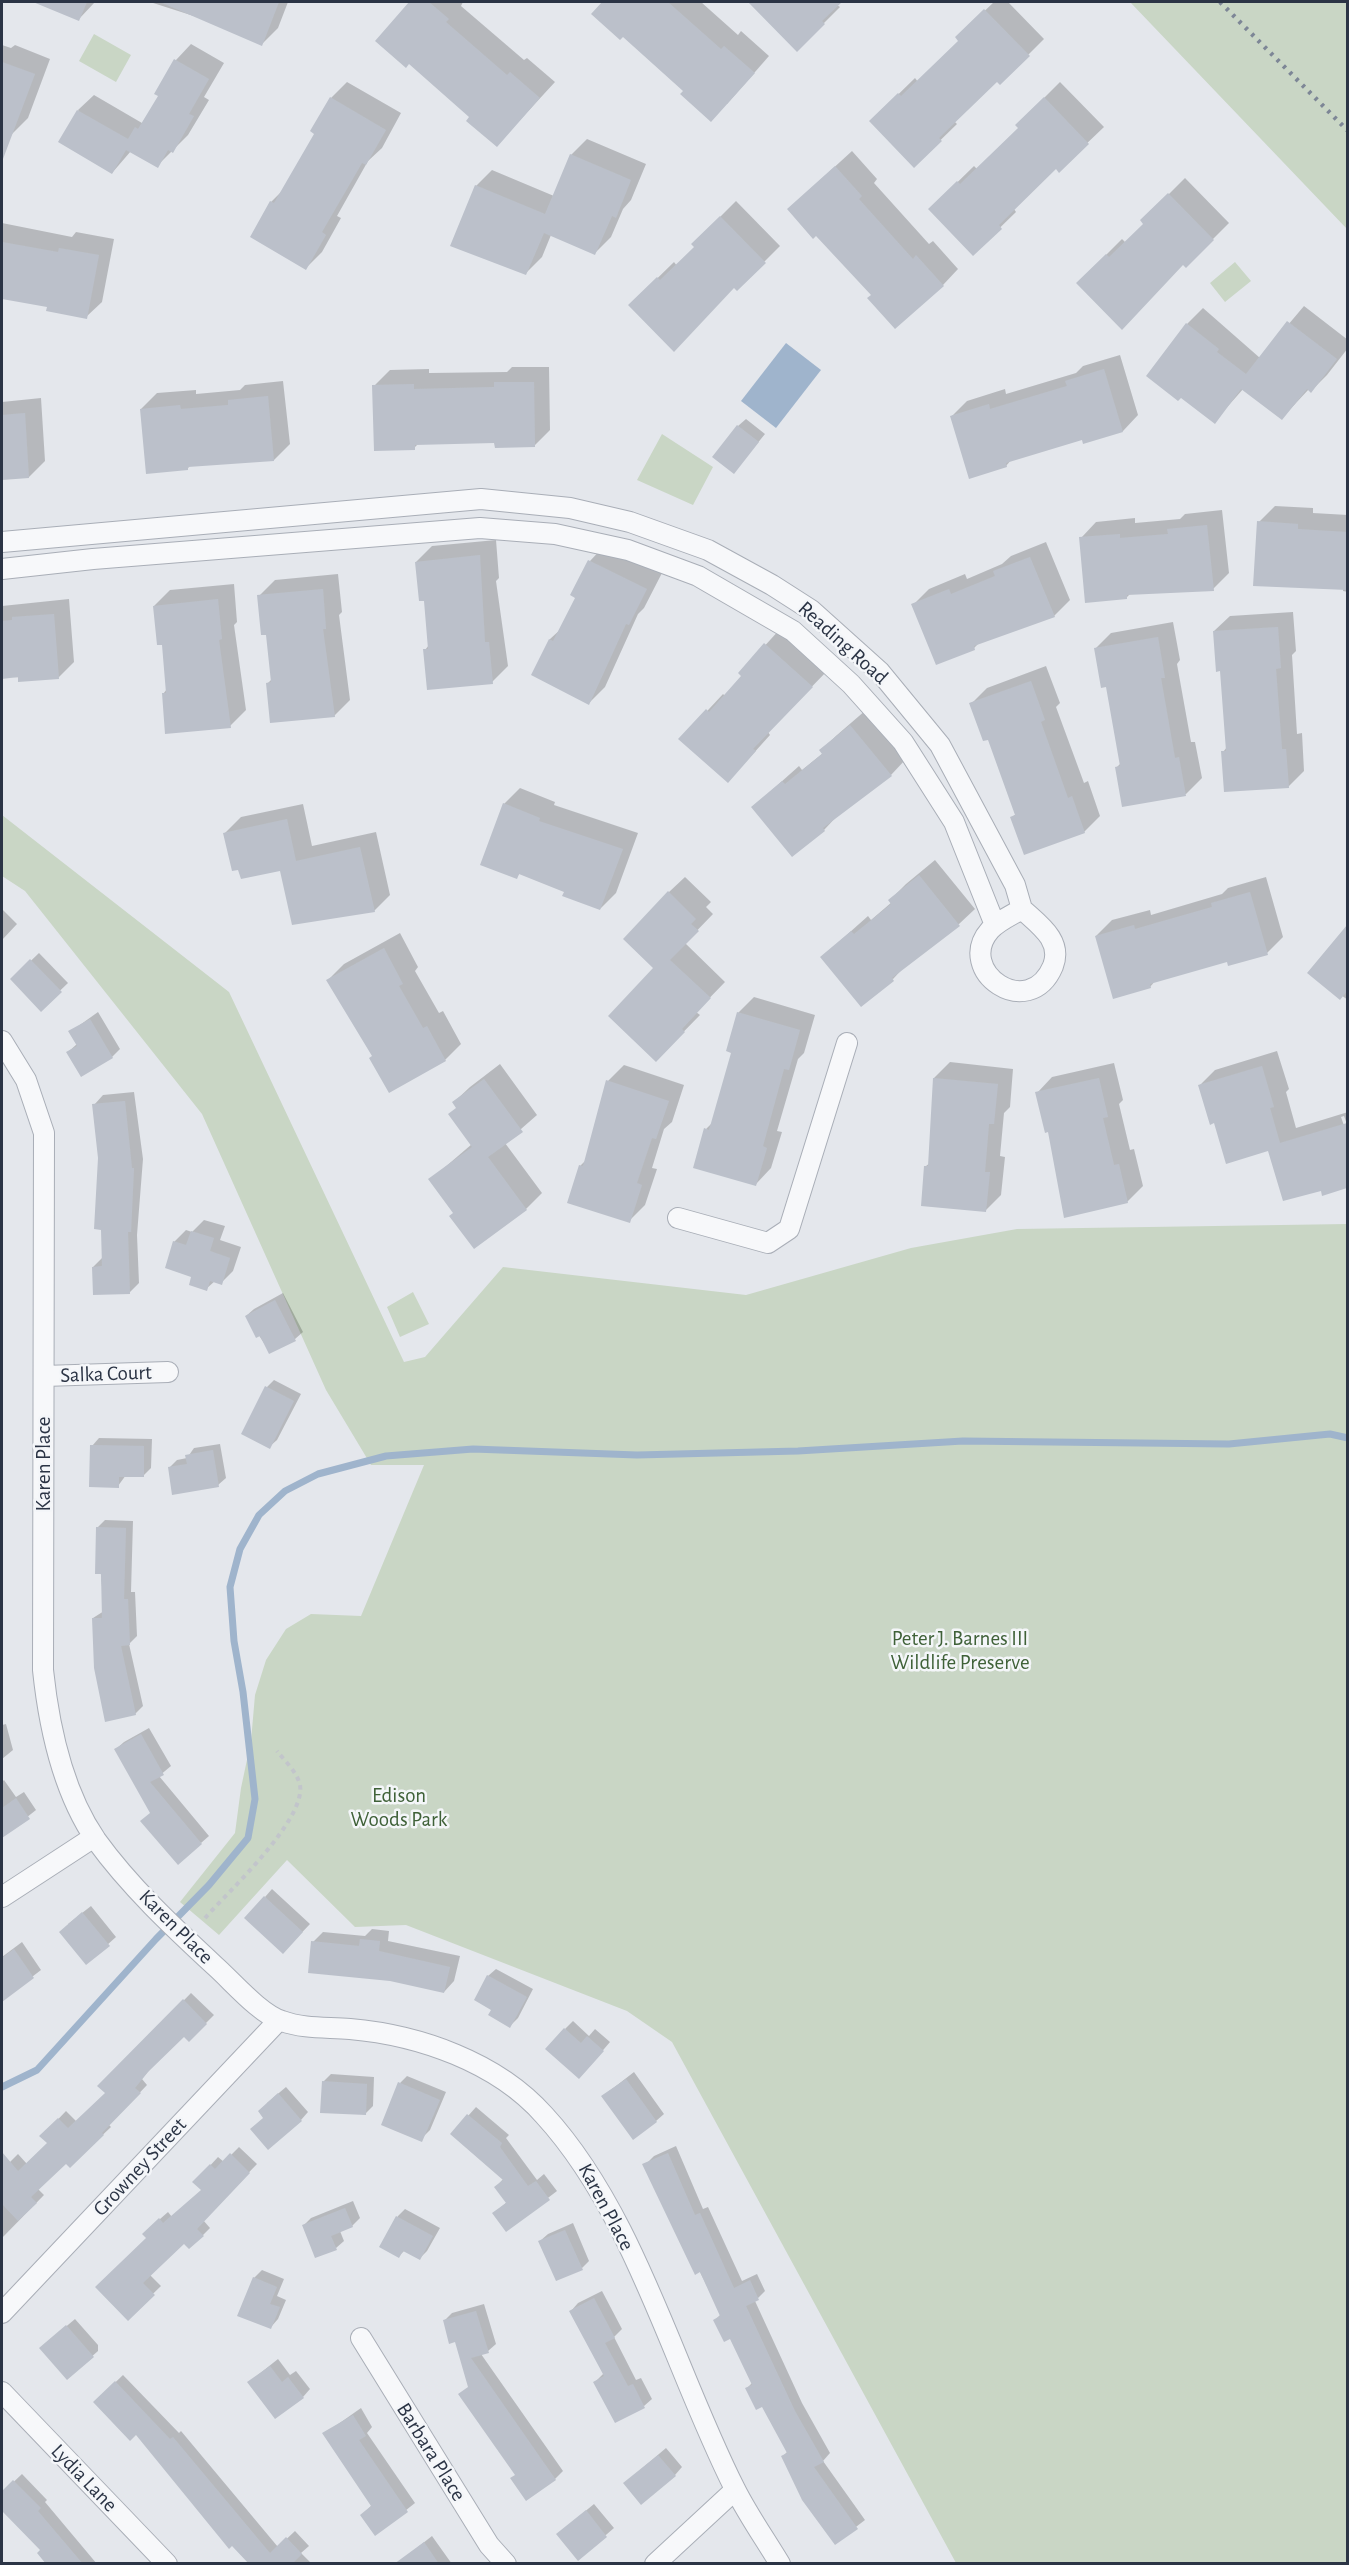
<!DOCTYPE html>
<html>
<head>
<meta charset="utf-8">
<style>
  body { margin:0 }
  #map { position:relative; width:1349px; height:2565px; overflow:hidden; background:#e4e7ec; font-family:"Alegreya Sans",sans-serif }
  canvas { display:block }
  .frame { position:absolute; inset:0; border:3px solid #2b3445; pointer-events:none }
</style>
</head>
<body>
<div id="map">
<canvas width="1349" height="2565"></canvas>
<div class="frame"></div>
</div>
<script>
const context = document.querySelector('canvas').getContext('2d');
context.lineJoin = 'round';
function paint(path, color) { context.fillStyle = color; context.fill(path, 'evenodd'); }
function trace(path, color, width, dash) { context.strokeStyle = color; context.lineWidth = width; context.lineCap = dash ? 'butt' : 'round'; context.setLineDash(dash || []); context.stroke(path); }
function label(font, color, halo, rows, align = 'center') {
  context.font = font + ' "Alegreya Sans",sans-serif'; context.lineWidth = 5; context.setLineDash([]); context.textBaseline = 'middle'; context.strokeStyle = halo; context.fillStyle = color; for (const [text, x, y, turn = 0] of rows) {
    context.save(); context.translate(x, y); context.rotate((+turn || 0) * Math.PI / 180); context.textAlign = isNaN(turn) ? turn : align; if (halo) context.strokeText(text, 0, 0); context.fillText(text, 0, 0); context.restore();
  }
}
paint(new Path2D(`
  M1130 2H1347V229Z
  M94 34 131 55 116 82 79 61Z
  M1235 262 1251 281 1225 302 1210 283Z
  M662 434 713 467 693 505 637 480Z
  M2 815 229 992 404 1362 425 1357 503 1267 746 1295 911 1248 1017 1229 1347 1224V2563H956L672 2042 627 2011 406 1925 355 1927 287 1860 219 1935 180 1902 235 1833 241 1788 251 1741 255 1695 266 1660 286 1629 311 1614 361 1616 424 1465H371L326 1390 202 1114 25 891 2 876Z
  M413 1292 429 1324 400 1337 387 1307Z`), '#c9d6c5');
paint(new Path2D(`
  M786 343 821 370 776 428 741 401Z`), '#9fb4cc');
paint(new Path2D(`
  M44 2H95L79 19 43 5Z
  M150 2H288L278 28 262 44 228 27Z
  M411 2H463L461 6 524 60 527 58 555 82 497 145 471 117 409 62 377 40Z
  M604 2H701L738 35 741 31 769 56 727 104 685 90 623 35 593 14Z
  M757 2H840L837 5 840 7 797 50 754 5Z
  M994 2H1008L1044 39 1000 83 997 80 954 121 957 124 914 166 871 121 915 78 918 82 960 40 957 37Z
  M191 44 224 63 204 97 209 100 188 135 157 166 131 151 112 173 78 110 94 95 142 123 160 96 156 94 176 60Z
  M2 45 11 48 15 45 50 59 28 118 12 134 2 130Z
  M347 82 401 113 382 148 368 161 337 216 341 218 322 252 306 268 271 202 283 190 316 133 331 98Z
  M1060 82 1104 127 1059 170 1056 167 1014 209 1016 212 973 254 930 209 974 166 977 169 1020 128 1017 125Z
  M587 139 646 164 631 200 623 209 611 237 595 253 551 235 542 257 526 273 476 186 492 170 554 196 571 155Z
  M852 151 877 179 874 183 929 244 933 241 958 269 943 285 872 295 805 194Z
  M1185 178 1229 223 1186 266 1183 264 1078 283 1122 239 1126 243 1145 224 1142 221Z
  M736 201 780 246 737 289 735 287 630 305 674 262 677 266 696 247 693 244Z
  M2 223 72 237 76 232 114 239 102 302 86 317 49 306 2 297Z
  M1304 306 1348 340V348L1327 375 1311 391 1309 389 1282 418 1244 388 1214 422 1187 324 1203 308 1260 358Z
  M1120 355 1138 415 1123 431 1083 438 1012 459 1006 466 951 417 967 401 1005 389 1006 394 1076 373 1083 366Z
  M512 367H549L550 430 535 445 496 442 419 443 414 448 374 386 390 370 429 369V373L507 372Z
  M283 381 290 444 274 460 191 465 188 468 141 409 157 393 196 390V394L240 390 245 385Z
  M41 398 45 461 29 477 2 478V402Z
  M746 419 765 434 734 472 738 426Z
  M1275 506 1313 508V513L1348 515V592L1343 591V588L1259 522Z
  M1222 510 1229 573 1213 589 1130 594 1127 597 1081 538 1096 522 1135 518V523L1180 519 1185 514Z
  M496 540 499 578 496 581 508 666 492 682 425 650 429 645 425 599 416 562 432 546Z
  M1046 542 1070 600 1054 616 980 642 974 648 913 605 929 589 965 574 967 579 1002 564 1011 556Z
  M605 545 662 573 644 608 638 614 605 687 589 703 533 674 550 639 561 629 577 597 590 561Z
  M338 574 342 612 339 615 350 700 334 716 268 683 272 679 267 633 259 596 275 580Z
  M234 584 237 622 234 625 246 710 230 726 163 694 167 689 163 643 154 606 170 590Z
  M69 599 74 662 58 678 2 677V606Z
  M1293 612 1296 651 1292 655 1297 734 1302 733 1304 771 1288 787 1223 752 1227 747 1222 670 1214 631 1230 616Z
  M1173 622 1180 660 1177 664 1191 742H1195L1202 778 1186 794 1124 805 1117 767 1121 763 1107 685 1095 649 1111 633Z
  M781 628 828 670 768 732 770 735 743 765 681 739 723 694 725 696 743 676 740 673Z
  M1046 666 1060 703 1056 707 1084 783 1088 781 1100 816 1084 832 1012 817 1016 814 988 738 971 704 987 688Z
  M866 710 906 759 891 775 839 814 824 830 753 807 799 766 802 770 823 753 821 750 837 735Z
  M520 788 555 802 554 805 638 833 616 893 600 909 566 891 520 873 517 877 504 804Z
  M303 804 312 846 376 832 390 895 374 911 282 869 225 833 241 817Z
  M935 860 975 909 959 924 908 963 893 979 822 957 868 916 871 920 892 902 890 900 906 884Z
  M685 877 711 902 706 907 713 914 685 943 725 982 696 1012 700 1015 656 1060 669 892Z
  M1266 877 1283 937 1267 953 1228 960 1156 980 1150 987 1096 936 1112 920 1150 910 1151 915 1222 894 1228 888Z
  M2 909 17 924 2 940Z
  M1348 927V1000L1310 973Z
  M400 933 418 967 415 971 439 1013 443 1011 461 1044 445 1060 374 1055 328 980 344 964Z
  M39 953 68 983 41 1009 12 979Z
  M754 997 815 1015 804 1053 798 1059 777 1131 782 1132 771 1168 756 1184 706 1129 713 1122 732 1052 738 1013Z
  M98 1012 120 1049 112 1057 82 1075 68 1052 77 1044 70 1032Z
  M1277 1051 1289 1089 1286 1092 1296 1128 1348 1112V1127L1344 1116 1341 1117 1348 1137V1187L1323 1194 1322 1189 1269 1150 1200 1085 1215 1070Z
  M950 1062 1013 1069 1010 1107 1004 1113 1000 1156 1005 1157 1001 1195 985 1211 926 1166 930 1163 934 1078Z
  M1114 1063 1123 1100 1119 1104 1130 1150 1134 1149 1143 1186 1127 1202 1049 1131 1037 1093 1052 1077Z
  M500 1064 537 1115 505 1143 542 1193 526 1209 454 1213 430 1180 472 1144 454 1102 470 1087Z
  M624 1065 684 1085 672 1122 664 1129 652 1168 657 1169 645 1205 629 1221 569 1202 581 1165 586 1160 608 1081Z
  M134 1092 143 1159 137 1235 139 1283 129 1293 93 1267 103 1257 100 1158 94 1105 103 1095Z
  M204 1220 225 1226 220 1240 241 1247 233 1271 221 1283 215 1281 206 1289 193 1276 174 1242 186 1230 192 1232Z
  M283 1293 303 1332 295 1339 270 1352 246 1316 254 1309Z
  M274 1380 301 1394 277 1440 269 1447 267 1387Z
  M99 1438 152 1439 151 1468 143 1476 126 1475 118 1486 92 1446Z
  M220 1444 226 1478 218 1485 169 1468 177 1460 187 1458 194 1448Z
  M105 1520 133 1521 131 1592H135L137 1636 129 1644 143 1706 135 1714 93 1618 104 1611 97 1528Z
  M6 1724 13 1750 2 1759V1725Z
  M149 1728 171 1766 159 1776 209 1836 201 1843 151 1812 116 1749 124 1742Z
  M4 1780 16 1797 24 1792 36 1810 2 1837V1782Z
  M272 1889 310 1924 291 1944 265 1897Z
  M91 1906 116 1937 87 1963 68 1924Z
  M372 1929 389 1931 388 1941 460 1956 454 1981 444 1992 313 1942 323 1932 365 1936Z
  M22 1942 41 1970 2 2000V1957Z
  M496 1969 533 1989 518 2018 510 2026 493 2009 488 1976Z
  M191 1993 214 2015 189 2040 184 2035 155 2063 142 2079 147 2085 109 2125 111 2127 70 2166 66 2162 38 2189 44 2195 2 2238V2170L18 2154 27 2164 49 2143 42 2136 66 2111 77 2122 107 2093 100 2086Z
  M573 2021 589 2036 595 2029 610 2042 587 2069 565 2029Z
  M634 2072 664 2114 656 2121 603 2096Z
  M331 2074 374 2077 373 2106 365 2114 323 2082Z
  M407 2076 446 2092 430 2130 422 2138 400 2083Z
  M286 2087 308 2112 301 2120 265 2117 267 2103Z
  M476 2107 509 2135 506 2138 537 2180 544 2174 557 2191 506 2230 494 2213 507 2202 496 2187 504 2178 452 2134Z
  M676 2146 703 2209 708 2207 742 2281 757 2274 765 2291 755 2301 802 2403 830 2453 823 2461 865 2520 835 2543 782 2457 788 2451 763 2405 747 2388 752 2383 731 2337 715 2320 721 2314 646 2164 654 2156Z
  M239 2147 257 2164 203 2220 210 2228 203 2235 184 2242 150 2275 161 2286 128 2318 152 2226 168 2212 172 2217 203 2189 195 2182 218 2157 224 2162Z
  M353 2201 360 2218 352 2226 340 2231 344 2241 336 2248 304 2225 311 2218Z
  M405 2209 440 2228 427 2251 420 2258 405 2250 399 2256 381 2246 398 2216Z
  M573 2223 589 2261 582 2268 540 2241 548 2234Z
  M262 2270 284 2279 277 2296 286 2300 278 2319 271 2327 254 2278Z
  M602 2291 622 2329 614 2337 636 2380 641 2378 652 2399 644 2406 595 2382 604 2373 571 2311 578 2303Z
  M484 2304 496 2344 488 2351 481 2354 563 2471 555 2479 516 2474 460 2395 470 2386 456 2340 444 2321 452 2313Z
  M75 2319 98 2345V2351L89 2359 49 2341Z
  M278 2359 290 2375 296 2371 310 2389 303 2397 249 2382Z
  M123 2375 179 2433 181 2431 278 2547 295 2531 309 2546 301 2553 312 2564H251L136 2433 95 2402Z
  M361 2408 372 2427 367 2433 415 2503 376 2534 362 2515 372 2505 324 2434Z
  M666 2448 682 2467 675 2475 633 2476Z
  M22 2474 47 2500 45 2502 97 2564H48L42 2550 2 2509V2493Z
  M594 2504 614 2528 578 2559 566 2527Z
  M432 2536 452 2564H408L404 2558Z`), '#0003');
trace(new Path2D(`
  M2 2087 37 2070 156 1939 209 1885 248 1838 255 1799 243 1692 234 1641 230 1587 240 1549 259 1515 285 1491 318 1474 386 1456 473 1449 637 1455 798 1451 963 1441 1229 1444 1330 1434 1348 1438`), '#9fb4cc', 7);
paint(new Path2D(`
  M33 2H87L79 21Z
  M160 2H279L262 46Z
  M409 2H429L449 19 446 22 507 75 510 72 540 98 497 147 466 121 469 117 409 64 406 68 375 41Z
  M602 2H668L721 49 724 46 755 73 711 122 680 94 683 91 623 37 620 40 591 14Z
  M748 2H842L822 21 825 24 797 52Z
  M984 9 1030 56 1000 85 997 82 939 138 942 141 914 168 869 121 898 93 901 96 958 41 955 37Z
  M174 59 209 79 189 114 194 116 173 153 168 150 158 168 126 150 112 174 58 142 77 110 128 139 135 127 138 129 158 96 154 94Z
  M2 62 35 74 3 159H2Z
  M330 97 386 130 366 165 362 163 322 232 326 235 306 270 250 237 270 201 274 203 314 134 310 131Z
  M1044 97 1089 144 1059 173 1056 169 999 225 1002 229 973 256 928 209 957 181 960 184 1018 128 1015 125Z
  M570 154 631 180 616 218 612 216 595 255 544 233 526 275 450 246 475 185 545 214Z
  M835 166 862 196 859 199 913 259 916 255 944 286 895 329 867 298 871 295 816 236 813 239 787 209Z
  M1168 193 1214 240 1186 268 1183 265 1122 330 1076 283 1106 254 1109 257 1143 224 1140 220Z
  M720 216 766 263 737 291 734 288 674 352 628 305 657 277 660 280 694 247 691 244Z
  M2 242 58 252 59 248 99 255 87 319 46 311 47 307 2 299Z
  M1287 321 1337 359 1311 393 1307 389 1282 420 1241 389 1215 424 1181 398 1178 401 1146 376 1186 323 1219 349 1217 352 1246 374Z
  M1104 369 1123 432 1083 444 1082 440 1006 463 1007 467 969 479 950 416 989 404 990 409 1067 386 1065 381Z
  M494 382H534L535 447 495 448 494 443 415 445V450L374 451 372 385 414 384V389L494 387Z
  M268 396 274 461 188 467V470L146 474 140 409 180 405 181 409 228 405V400Z
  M25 413 29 478 2 480V415Z
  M737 425 759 442 734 474 712 457Z
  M1257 521 1298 524V529L1347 532V590L1253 586Z
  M1207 525 1214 591 1127 595V599L1085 603 1079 537 1120 534V538L1168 534 1167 529Z
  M480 555 485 642H489L493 684 427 690 423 649H428L424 601H419L415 562Z
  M1030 557 1055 617 974 646 975 650 936 665 911 604 949 589 951 594 995 576 993 571Z
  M588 560 647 589 629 625 626 624 589 705 531 675 549 639 553 641 575 598 570 595Z
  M323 589 326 629H323L335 717 270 723 266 683 271 682 266 635H261L257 595Z
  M218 599 222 639 219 640 231 728 165 734 162 693H166L162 645H157L153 606Z
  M54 614 59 679 18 682V677L2 679V621L12 620V617Z
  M1278 627 1281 668 1276 669 1282 749H1286L1289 788 1224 792 1221 751H1226L1220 671 1216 672 1213 631Z
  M1158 637 1165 678H1161L1175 758 1179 757 1186 796 1122 807 1115 767 1120 766 1106 687 1101 688 1094 648Z
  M764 643 813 687 753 749 756 751 728 783 678 739 706 709 709 712 741 676 738 673Z
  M1031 681 1045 720 1041 722 1068 798 1072 796 1085 833 1024 855 1010 817 1015 815 988 740 983 741 969 703Z
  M850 725 892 776 823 828 825 831 792 857 751 807 782 781 785 784 822 754 819 750Z
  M503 803 540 818 539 821 623 849 600 910 562 896 564 892 519 874 517 879 480 865Z
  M287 819 296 861 360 847 375 912 292 925 280 871 241 879 238 870 232 871 223 833Z
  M919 875 960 926 892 978 894 981 861 1007 820 957 851 931 854 934 891 904 888 900Z
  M668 891 696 919 691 924 699 931 670 960 711 998 682 1029 685 1032 656 1062 608 1016 653 968 623 939Z
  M1250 892 1268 955 1228 966 1227 962 1150 984 1151 988 1113 999 1095 936 1134 925 1135 929 1212 907 1211 903Z
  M1347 925V991L1340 1000 1307 973Z
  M384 948 403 984 399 986 423 1028 427 1026 446 1061 389 1093 369 1058 372 1056 326 980Z
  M30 959 62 992 41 1012 10 979Z
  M737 1012 800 1030 789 1070 784 1069 763 1146 767 1148 756 1186 693 1168 704 1128 709 1130 731 1053 726 1051Z
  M90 1019 113 1058 81 1077 66 1052 77 1046 68 1031Z
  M1262 1066 1274 1107 1270 1108 1280 1143 1347 1123V1188L1322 1196 1321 1191 1283 1201 1268 1151 1226 1164 1214 1123 1210 1125 1198 1085Z
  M933 1078 998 1084 994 1124H989L985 1172H990L986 1212 921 1206 924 1166H928Z
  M1099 1078 1108 1117 1103 1118 1114 1165 1119 1164 1128 1203 1064 1218 1048 1132 1045 1133 1035 1092Z
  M484 1079 523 1132 488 1157 527 1210 474 1249 449 1216 453 1213 428 1179 472 1147 448 1114 456 1108 452 1102Z
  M606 1080 669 1101 656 1139 652 1138 637 1183 642 1185 630 1223 567 1203 579 1165 583 1166Z
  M125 1101 132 1168H134L131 1232H128L130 1294 93 1295 92 1267 102 1266 101 1230 94 1229 98 1158 92 1104Z
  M191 1231 214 1238 210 1251 230 1258 222 1285 210 1281 207 1291 189 1285 191 1277 165 1268 173 1241 186 1245Z
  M275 1300 296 1341 269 1354 260 1336 256 1338 245 1316Z
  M265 1386 294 1401 270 1449 241 1434Z
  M90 1445 144 1446V1477H119V1488L89 1487Z
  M213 1450 219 1487 172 1495 168 1467 187 1464 185 1455Z
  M96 1527 126 1528 124 1599H128L130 1645 121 1646 136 1715 105 1722 94 1668 92 1618H102L101 1574H95Z
  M141 1734 164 1775 150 1782 202 1844 178 1865 140 1821 150 1813 114 1749Z
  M16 1798 30 1819 2 1838V1808Z
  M264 1896 303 1932 283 1954 244 1918Z
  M82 1912 110 1946 86 1965 59 1932Z
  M360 1939 380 1941 379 1951 450 1967 444 1993 390 1981 308 1973 311 1941 359 1946Z
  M14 1949 34 1978 2 2002V1958Z
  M487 1975 527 1997 510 2028 488 2015 491 2010 474 2000Z
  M183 1999 207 2024 189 2042 184 2037 148 2072 135 2088 141 2093 102 2133 104 2135 70 2168 66 2164 31 2197 37 2203 18 2221 2 2204V2152L18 2171 47 2143 39 2136 58 2118 68 2128 105 2093 97 2086Z
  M564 2028 581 2043 587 2036 604 2051 579 2079 545 2049Z
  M626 2079 657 2122 633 2140 601 2096Z
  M322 2081 367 2084 366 2115 320 2113Z
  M398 2082 440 2100 422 2142 381 2125Z
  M278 2093 302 2121 268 2150 250 2129 263 2118 258 2111Z
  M467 2114 502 2143 500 2147 528 2186 536 2181 550 2200 506 2232 492 2213 506 2203 494 2187 503 2180 450 2134Z
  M230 2153 250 2173 197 2229 204 2236 189 2249 184 2244 143 2283 155 2295 128 2321 95 2287 146 2238 142 2234 159 2218 163 2223 201 2190 192 2182 210 2164 215 2169Z
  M668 2153 695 2215 700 2213 734 2288 750 2280 759 2300 746 2306 795 2411 824 2462 814 2467 858 2529 835 2545 802 2500 781 2456 787 2453 762 2407 756 2410 745 2388 752 2385 730 2339 724 2342 713 2320 720 2316 700 2272 695 2275 642 2164Z
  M345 2208 353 2227 331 2236 337 2250 315 2258 302 2225Z
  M396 2216 433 2236 420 2260 403 2251 399 2258 379 2247Z
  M565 2230 583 2270 556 2281 538 2241Z
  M253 2277 277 2287 270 2304 280 2307 271 2329 237 2316Z
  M594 2298 615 2338 605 2343 628 2386 633 2384 645 2408 615 2423 593 2382 604 2376 569 2311Z
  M476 2311 489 2353 471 2358 556 2480 526 2501 510 2478 515 2475 458 2394 468 2387 455 2342 449 2344 443 2320Z
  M66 2325 94 2357 67 2380 39 2348Z
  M270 2366 282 2382 288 2377 304 2398 275 2419 247 2382Z
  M115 2381 170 2439 173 2437 270 2553 286 2537 302 2554 292 2564H249L232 2546 229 2549 136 2435 130 2441 93 2402Z
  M353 2415 366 2436 359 2440 408 2512 375 2536 360 2515 371 2506 322 2433Z
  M658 2455 676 2476 641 2505 623 2483Z
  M13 2480 41 2508 38 2511 83 2564H46L37 2553 40 2550 2 2511V2491Z
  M586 2510 607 2537 578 2561 556 2534Z
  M424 2542 439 2564H394Z`), '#bbc0ca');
const street = new Path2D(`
  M2 542 481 499 570 508 630 522 708 550 772 585 811 610 880 672 940 745 1015 885 1022 909
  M2 569 93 559 480 528 555 534 628 550 698 576 793 631 851 684 903 742 954 822 995 925
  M1022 909C1038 924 1063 940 1053 966 1029 1023 954 971 990 930 998 921 1012 915 1022 909Z
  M2 1041 26 1080 44 1133 43 1670C49 1727 63 1792 96 1840 130 1887 173 1927 215 1966 233 1982 260 2014 282 2021 304 2029 327 2027 350 2029 419 2035 497 2062 544 2115 635 2214 674 2369 735 2489 748 2515 765 2539 780 2564
  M678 1218 768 1243 789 1229 847 1043
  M44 1376 168 1372
  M2 1897 94 1837
  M2 2313 278 2021
  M361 2338 489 2545 506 2564
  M2 2392 167 2564
  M655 2564 735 2490`);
trace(street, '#a9aeb7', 22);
trace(new Path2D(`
  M205 1918C228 1892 306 1820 300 1785 297 1772 285 1761 277 1751`), '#c2c5cb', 4, [4.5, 4.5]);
trace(street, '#f7f8fa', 20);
trace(new Path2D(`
  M1220 2 1348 131`), '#7d8696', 4.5, [3, 6]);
label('21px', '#2b3445', '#f4f6f9', [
  ["Reading Road",843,643,42],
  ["Salka Court",106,1374,-2],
  ["Karen Place",44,1464,-90],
  ["Karen Place",176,1927,45],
  ["Growney Street",140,2167,-47],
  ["Karen Place",606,2207,62],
  ["Barbara Place",431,2452,58],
  ["Lydia Lane",84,2478,46]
]);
label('21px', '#3f6138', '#f4f6f9', [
  ["Peter J. Barnes III",960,1639],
  ["Wildlife Preserve",960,1663],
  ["Edison",399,1796],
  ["Woods Park",399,1820]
]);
</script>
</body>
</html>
